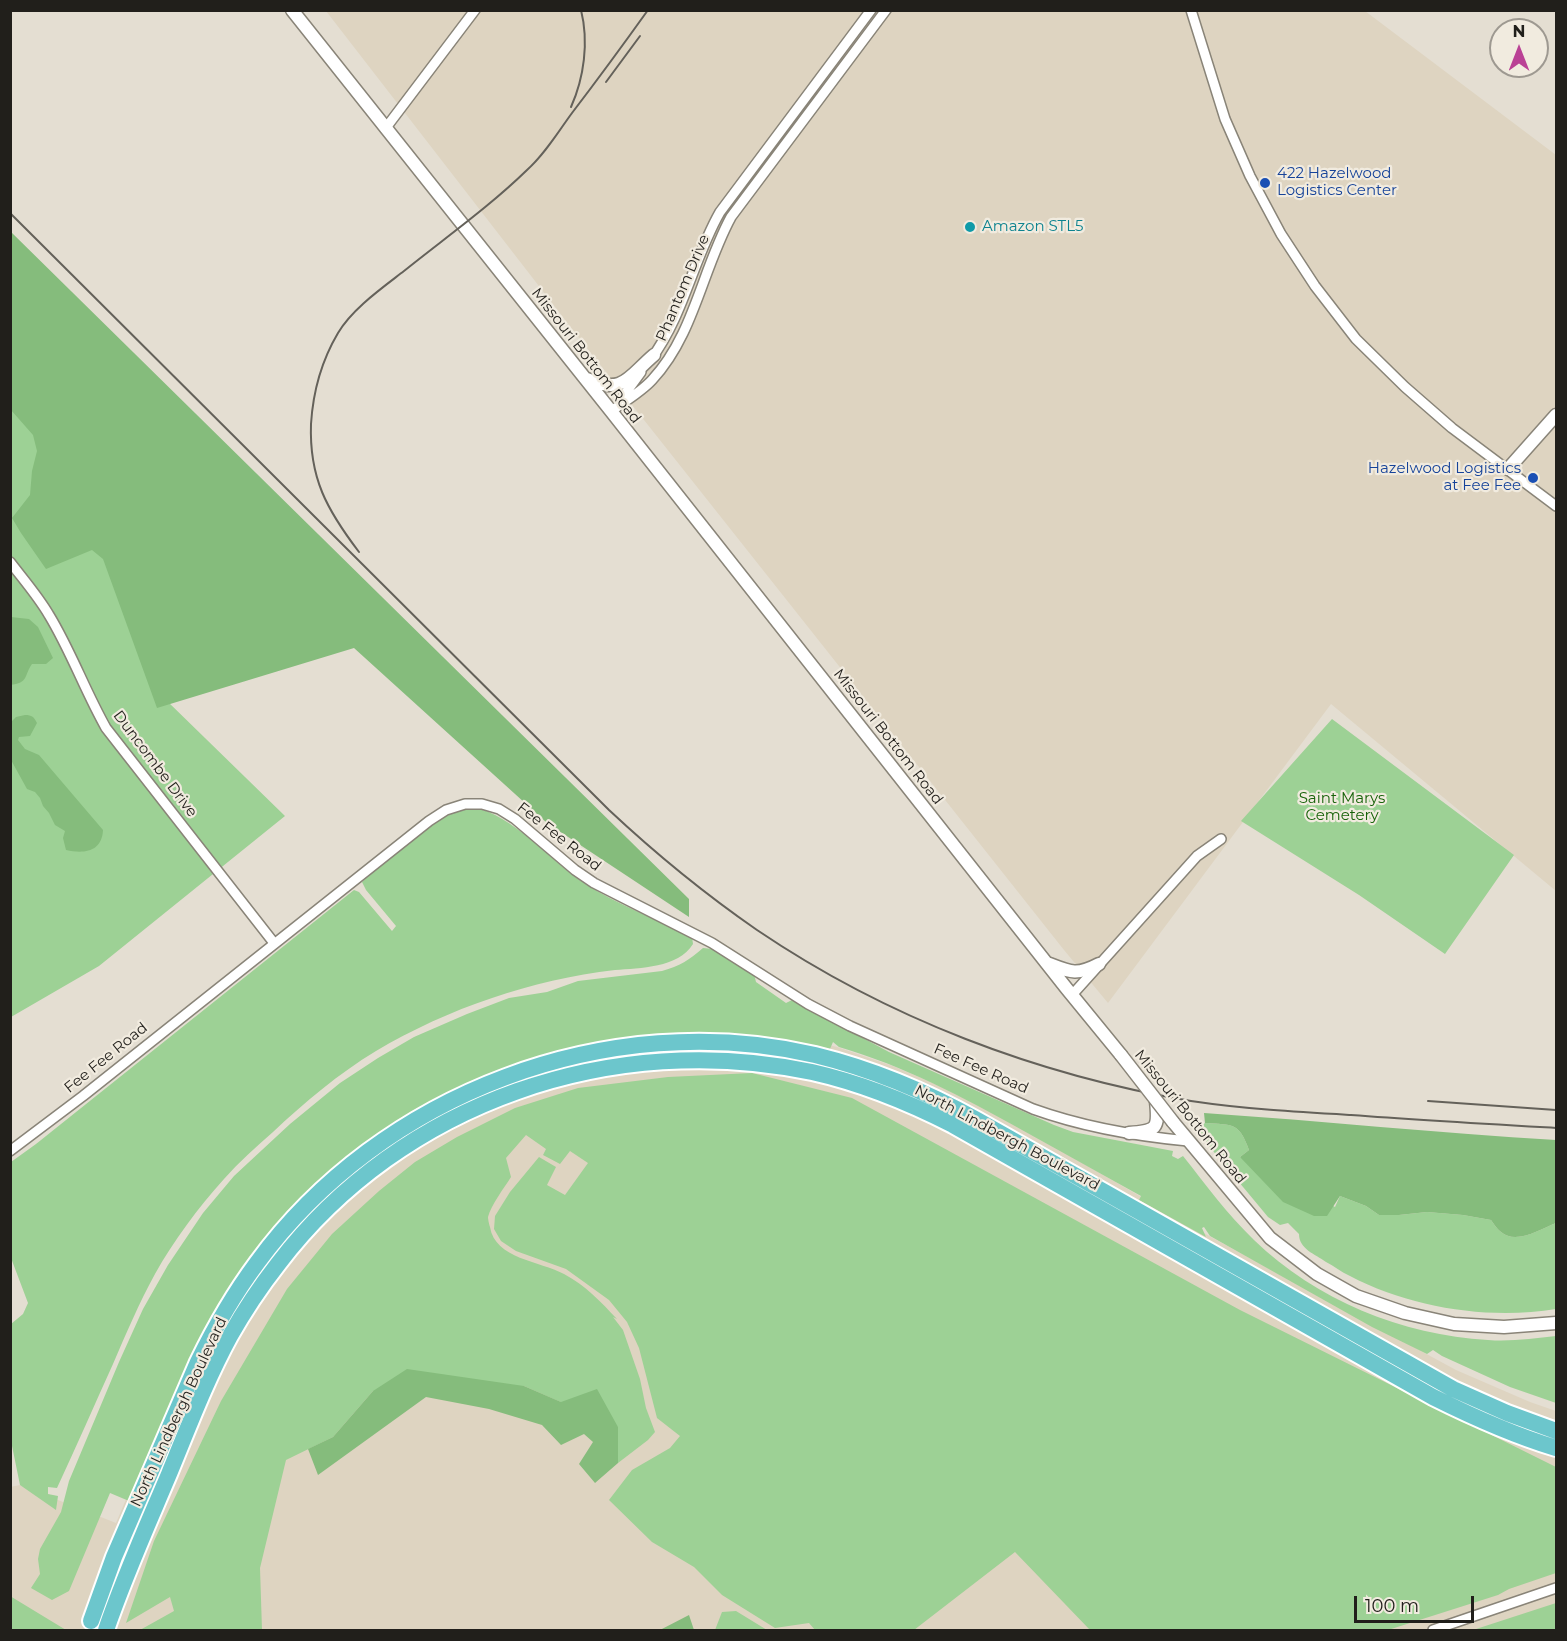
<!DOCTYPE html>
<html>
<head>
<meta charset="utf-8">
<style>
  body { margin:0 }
  #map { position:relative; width:1567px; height:1641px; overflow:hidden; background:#e4ded2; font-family:Montserrat,sans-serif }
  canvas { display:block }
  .frame { position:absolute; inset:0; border:12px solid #211f1b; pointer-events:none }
  .north { position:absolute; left:1489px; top:18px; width:60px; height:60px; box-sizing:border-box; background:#f1ebdf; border:2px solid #9e9991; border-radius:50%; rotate:0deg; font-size:16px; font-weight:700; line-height:24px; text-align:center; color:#211f1b }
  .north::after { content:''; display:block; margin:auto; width:21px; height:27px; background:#ba4195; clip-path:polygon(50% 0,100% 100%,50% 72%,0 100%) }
  .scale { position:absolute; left:1354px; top:1596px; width:120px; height:27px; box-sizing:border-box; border:3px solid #211f1b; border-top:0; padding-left:8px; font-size:18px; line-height:21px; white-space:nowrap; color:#211f1b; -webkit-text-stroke:4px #f1ebdf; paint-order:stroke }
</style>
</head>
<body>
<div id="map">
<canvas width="1567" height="1641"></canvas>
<div class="frame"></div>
<div class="north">N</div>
<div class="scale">100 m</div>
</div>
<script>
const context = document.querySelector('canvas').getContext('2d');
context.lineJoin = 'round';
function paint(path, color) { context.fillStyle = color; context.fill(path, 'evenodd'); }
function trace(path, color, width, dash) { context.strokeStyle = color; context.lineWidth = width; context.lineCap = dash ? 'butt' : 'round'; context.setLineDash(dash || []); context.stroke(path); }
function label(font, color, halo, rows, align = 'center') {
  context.font = font + ' Montserrat,sans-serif'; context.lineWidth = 4.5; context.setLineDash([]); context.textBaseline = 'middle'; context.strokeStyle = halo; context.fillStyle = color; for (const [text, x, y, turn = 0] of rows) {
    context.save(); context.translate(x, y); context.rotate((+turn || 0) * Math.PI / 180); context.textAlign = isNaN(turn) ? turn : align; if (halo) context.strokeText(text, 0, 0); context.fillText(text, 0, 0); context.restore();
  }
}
paint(new Path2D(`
  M326 11H1365L1556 155V891L1331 704 1108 1003 1064 950 583 343Z
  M639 1028 776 1032 837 1047 893 1066 973 1100 1211 1237 1456 1370 1530 1402 1556 1411V1630H11L10 1487 20 1485 116 1523 175 1383 241 1258 305 1187 414 1106 491 1065Z`), '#ded4c1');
paint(new Path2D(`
  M10 375 122 563 165 699 285 816 99 966 11 1017Z
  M1332 719 1514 855 1445 954 1359 895 1241 821Z
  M474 808C511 813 552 862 584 883 618 905 656 919 692 937L693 944C678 968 640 968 615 970 531 980 449 1008 376 1051 338 1074 305 1102 273 1132 256 1147 239 1162 224 1179 198 1208 174 1240 155 1274 139 1303 126 1334 113 1364 94 1406 76 1447 57 1488L48 1487V1494L58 1496 56 1510 20 1485 11 1441V1324L23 1314 28 1303 11 1258V1162L36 1144 354 890 359 892 392 931 396 926 366 890 362 882C395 853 429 814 474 808Z
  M703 948 713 949 754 974 756 982 786 1003 792 1000 889 1052 1054 1125 1073 1132 1173 1151 1172 1156 1178 1159 1183 1156C1206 1185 1227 1214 1254 1240 1316 1300 1402 1335 1488 1340 1511 1342 1534 1338 1556 1336V1403L1510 1387 1442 1356 1433 1350 1427 1354 1372 1327 1210 1236 1204 1227 1202 1228 1206 1237 1139 1200 1141 1196C1101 1174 1062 1152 1022 1130 963 1097 904 1066 839 1047L833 1042 830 1049C788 1041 745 1034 701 1033 509 1032 328 1132 225 1294 185 1359 159 1432 129 1501L110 1493 69 1591 52 1600 31 1588 40 1574 38 1559 40 1549 61 1512 69 1481 119 1362 143 1309 168 1265 203 1213 234 1176 290 1124 340 1083 378 1058 414 1037 467 1014 509 998 547 992 578 981 662 971C680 966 689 960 703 948Z
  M752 1073 852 1098 1240 1310 1556 1467V1573L1509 1589 1498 1595 1388 1630H1090L1015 1552 914 1630H815L809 1623 775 1628 722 1595 694 1567 652 1542 609 1500 632 1470 670 1448 680 1436 657 1418 639 1348 627 1322 609 1300 566 1269 516 1251 501 1241 494 1229 495 1216 510 1192 539 1157 556 1167 547 1185 565 1195 588 1163 570 1151 560 1164 543 1155 546 1149 526 1135 506 1158 511 1177C504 1188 491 1205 488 1217 488 1219 489 1224 490 1227 495 1259 540 1261 564 1274 585 1285 601 1302 617 1319L613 1317 623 1330 640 1379 646 1408 655 1432 648 1440 618 1463V1427L524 1386 373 1391 333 1437 286 1460 260 1568 262 1630H140L174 1611 170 1597 126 1623 154 1541 221 1401 287 1289 332 1234 379 1191 415 1162 457 1137 515 1108 578 1088 668 1077Z
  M1205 1123C1233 1125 1239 1122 1249 1150L1240 1157 1335 1207 1340 1196 1366 1206 1379 1215H1399L1427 1212 1463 1215 1491 1220C1494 1224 1497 1229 1501 1232 1516 1245 1541 1229 1556 1223V1309C1489 1320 1411 1308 1350 1276 1341 1272 1334 1266 1326 1262 1315 1254 1299 1249 1299 1234L1288 1223 1280 1225 1268 1217 1209 1146 1198 1129Z
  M10 1596 66 1630H11Z
  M1556 1603V1630H1473Z
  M736 1611 767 1630H715L722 1612Z`), '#9dd195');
paint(new Path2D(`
  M10 231 689 899V917L547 823 354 648 157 708 103 559 92 550 46 569 21 533 12 518 30 495 32 471 37 451 33 435 11 410Z
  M11 617 29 619 38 627 53 658 46 664H32C24 675 29 683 10 685Z
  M25 715C32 715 34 717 37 723L30 736 19 737 18 740 25 749 39 755 103 830C102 852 84 854 66 850L63 838 65 831 55 825 49 813 43 806 40 798 35 792 27 789 11 760V722L16 717Z
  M1204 1113C1322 1121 1439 1133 1556 1140V1223C1541 1229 1516 1245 1501 1232 1497 1229 1494 1224 1491 1220L1463 1215 1427 1212 1399 1215H1379L1366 1206 1340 1196 1327 1216H1314L1283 1202 1240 1157 1249 1150C1239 1122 1233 1125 1205 1123Z
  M407 1369 524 1386 561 1402 597 1389 618 1427V1463L595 1483 579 1464 593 1442 584 1434 561 1445 542 1425 489 1409 426 1397 318 1475 308 1449 333 1437 373 1391Z
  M689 1615 694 1630H660Z`), '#85bc7c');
const minor = new Path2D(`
  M1191 10 1225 119 1250 176 1281 234 1315 286 1356 339 1405 387 1452 428 1556 506
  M385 129 475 10
  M651 359C684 315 693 259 720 212L871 10
  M619 402 641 372
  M611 411C624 402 641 392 652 380 694 335 702 270 731 217L886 10
  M10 562C23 579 38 596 49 615 71 651 85 691 106 728L274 943
  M1072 995 1197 856 1221 839
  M10 1151 83 1096 429 821 446 810 465 804H482L499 809 515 819 575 870 594 883 712 943 808 1004 850 1026 1033 1109C1083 1127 1135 1136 1188 1141
  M1433 1630 1556 1588`);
const tertiary = new Path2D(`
  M292 10 611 411 1067 989 1121 1055
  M587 379C624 395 628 377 654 355
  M1508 469 1556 415
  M1047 963C1070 972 1076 976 1099 964
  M1173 1122 1270 1238 1317 1274 1356 1296 1405 1313 1454 1324 1504 1327 1556 1323
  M1129 1133C1157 1131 1159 1129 1156 1101`);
const trunk = new Path2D(`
  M91 1621 114 1557 198 1362C215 1327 234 1294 257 1263 381 1093 609 1007 815 1055 872 1069 925 1091 977 1120L1453 1389 1507 1413 1556 1431
  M106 1630C124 1577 147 1526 169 1474 188 1428 206 1380 230 1336 244 1311 260 1287 278 1264 402 1101 614 1030 812 1072 861 1083 908 1102 953 1125L1433 1397C1473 1417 1513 1435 1556 1448`);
trace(minor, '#898478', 12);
trace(tertiary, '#898478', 15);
trace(trunk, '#fff', 20);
trace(minor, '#fff', 9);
trace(tertiary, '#fff', 12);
trace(trunk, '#6cc6cc', 16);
trace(new Path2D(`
  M606 82 640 36
  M571 107C584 78 589 42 581 10
  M10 213 609 810C656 854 705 894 757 930 887 1018 1037 1075 1191 1101 1244 1109 1298 1112 1351 1115 1419 1120 1488 1124 1556 1128
  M359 552C327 510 309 478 311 424 313 392 322 360 338 333 352 309 382 288 404 271 445 238 489 207 527 170 545 154 558 132 572 113 598 79 623 45 648 10
  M1428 1101 1556 1110`), '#64615a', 2);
const tertiaryBridge = new Path2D(`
  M1121 1055 1173 1122`);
trace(tertiaryBridge, '#898478', 15, []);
trace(tertiaryBridge, '#fff', 12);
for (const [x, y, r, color] of [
  [1265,183,6,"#1a4fb4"],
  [970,227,6,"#0f9aa8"],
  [1533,478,6,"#1a4fb4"]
]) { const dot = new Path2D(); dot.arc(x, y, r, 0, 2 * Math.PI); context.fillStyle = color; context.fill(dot); trace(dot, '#f1ebdf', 2); }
label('15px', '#164399', '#f1ebdf', [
  ["422 Hazelwood",1277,174],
  ["Logistics Center",1277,191],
  ["Hazelwood Logistics",1521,469,"right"],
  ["at Fee Fee",1521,486,"right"]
], 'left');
label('15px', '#0d838f', '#f1ebdf', [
  ["Amazon STL5",982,227]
], 'left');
label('15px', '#211f1b', '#f1ebdf', [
  ["Phantom Drive",683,288,-67],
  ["Missouri Bottom Road",586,356,52],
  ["Missouri Bottom Road",888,737,52],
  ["Duncombe Drive",155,764,53],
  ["Fee Fee Road",559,837,38],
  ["Fee Fee Road",106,1058,-39],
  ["Fee Fee Road",981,1069,24],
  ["Missouri Bottom Road",1190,1117,51],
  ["North Lindbergh Boulevard",1007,1138,28],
  ["North Lindbergh Boulevard",179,1412,-65]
]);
label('15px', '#176209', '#f1ebdf', [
  ["Saint Marys",1342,799],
  ["Cemetery",1342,816]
]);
</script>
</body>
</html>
